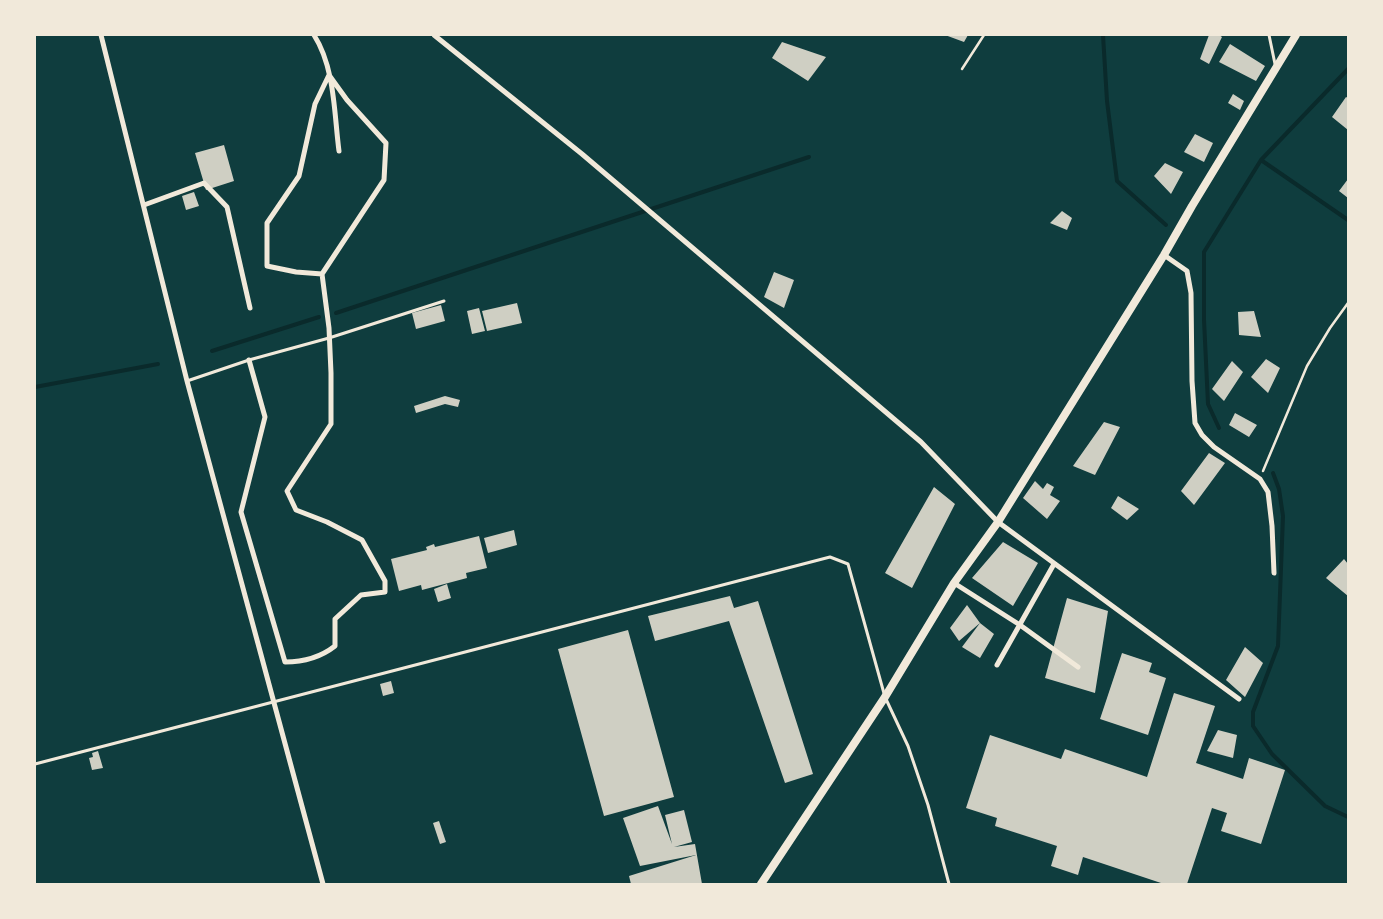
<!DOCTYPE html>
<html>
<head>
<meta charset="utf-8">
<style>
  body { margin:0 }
  #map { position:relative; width:1383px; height:919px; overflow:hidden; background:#0f3d3e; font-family:"Sofia Sans Condensed",sans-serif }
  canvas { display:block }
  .frame { position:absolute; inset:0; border:36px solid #f1e9da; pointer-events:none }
</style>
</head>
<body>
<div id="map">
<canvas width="1383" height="919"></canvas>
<div class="frame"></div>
</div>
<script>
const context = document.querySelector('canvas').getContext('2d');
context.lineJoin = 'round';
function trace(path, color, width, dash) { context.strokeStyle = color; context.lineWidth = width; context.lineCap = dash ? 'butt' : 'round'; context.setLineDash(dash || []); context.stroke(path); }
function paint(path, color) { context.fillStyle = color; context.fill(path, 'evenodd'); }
trace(new Path2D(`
  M1103 35 1107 101 1117 181 1166 225
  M1261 160 1348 69
  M336 313 809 157
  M212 351 319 317
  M35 387 158 364
  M1219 428 1208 404 1204 320V252L1261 160 1348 220
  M1273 473 1279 489 1283 516 1278 646 1253 712V726L1272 754 1325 806 1348 817`), '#0a2a2b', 4);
paint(new Path2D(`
  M945 35H968L964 42Z
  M1209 35H1219L1222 37 1209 64 1200 59Z
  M782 42 826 57 808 81 772 58Z
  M1230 44 1265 66 1256 81 1219 62Z
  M1233 94 1244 101 1240 110 1228 103Z
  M1346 97 1348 98V130L1332 117Z
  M1195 134 1213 143 1204 162 1184 152Z
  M224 145 234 181 206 190 195 153Z
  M1165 163 1183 172 1171 194 1154 176Z
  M1348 179V198L1339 191Z
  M194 192 199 206 186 210 182 196Z
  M1062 211 1072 218 1067 230 1050 223Z
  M774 272 794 280 784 308 764 297Z
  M517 303 522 323 487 331 482 311Z
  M441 305 445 321 416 329 412 313Z
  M479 308 485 331 472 334 467 311Z
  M1254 311 1261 337 1239 335 1238 312Z
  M1266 359 1280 368 1268 393 1251 377Z
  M1232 361 1243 372 1224 401 1212 389Z
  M445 396 460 400 458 407 445 404 416 413 414 406Z
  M1235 413 1257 425 1249 437 1229 425Z
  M1104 422 1120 427 1095 475 1073 466Z
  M1209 453 1225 463 1194 505 1181 491Z
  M1035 481 1043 489 1047 483 1054 487 1050 495 1060 501 1047 519 1023 498Z
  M934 487 955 504 912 588 885 573Z
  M1118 496 1139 509 1127 520 1111 508Z
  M514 530 517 545 488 553 484 538Z
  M479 536 487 568 466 573 467 578 422 590 421 585 399 591 391 559 427 550 426 547 434 544 435 547Z
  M1003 542 1038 563 1013 606 972 578Z
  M1344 559 1348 564V596L1326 578Z
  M447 584 451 598 438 602 434 589Z
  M730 596 734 608 758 601 813 774 785 783 729 621 655 641 648 616Z
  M1067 598 1108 611 1095 693 1045 678Z
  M967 605 980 623 994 634 980 658 962 647 980 623 959 641 950 628Z
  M628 630 674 797 604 816 558 649Z
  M1245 647 1263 663 1245 697 1226 680Z
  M1122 653 1152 663 1149 672 1166 678 1148 735 1100 719Z
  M391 681 394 693 383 696 380 684Z
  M1174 693 1215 706 1196 763 1243 779 1249 758 1285 770 1261 844 1221 831 1227 813 1212 808 1187 884H1164L1083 857 1078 875 1051 866 1057 846 995 826 997 818 966 808 990 735 1061 759 1065 749 1147 777Z
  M1218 730 1237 735 1233 758 1207 751Z
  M98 751 103 768 92 770 89 758 93 757 92 753Z
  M658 806 672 844 665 815 684 810 692 842 674 847 695 844 702 884H631L629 876 696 855 640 866 623 818Z
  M439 821 446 842 440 844 433 823Z`), '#cfcfc3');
trace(new Path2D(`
  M962 69 984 35
  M1263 471 1307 366 1330 328 1348 303`), '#f1e9da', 2.5);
trace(new Path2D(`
  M1269 35 1275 64H1277
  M187 381 249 360 329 338 444 301
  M35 764 830 557 848 564 885 697 908 746 928 805 949 884`), '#f1e9da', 3);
trace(new Path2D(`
  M101 35 187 381 323 884
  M314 35C335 68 334 113 339 151
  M434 35 582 154 921 442 998 522 1239 699
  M144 205 204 183 227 207 250 308
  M1164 255 1187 271 1191 293 1192 381 1195 423 1202 435 1214 447 1260 479 1268 492 1272 526 1274 573
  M249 360 265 417 241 512 285 662C303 662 321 657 335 646V619L361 595 385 592V581L362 540 327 522 296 510 287 491 331 424V373L329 328 322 274 296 272 267 266V223L299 176 315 104 329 75 347 100 386 143 384 180 322 274
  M954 583 1020 625 1078 667
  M997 665 1054 564`), '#f1e9da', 5);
trace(new Path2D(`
  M761 884 885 697 954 583 998 522 1164 255 1192 206 1296 35`), '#f1e9da', 8);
</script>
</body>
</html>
